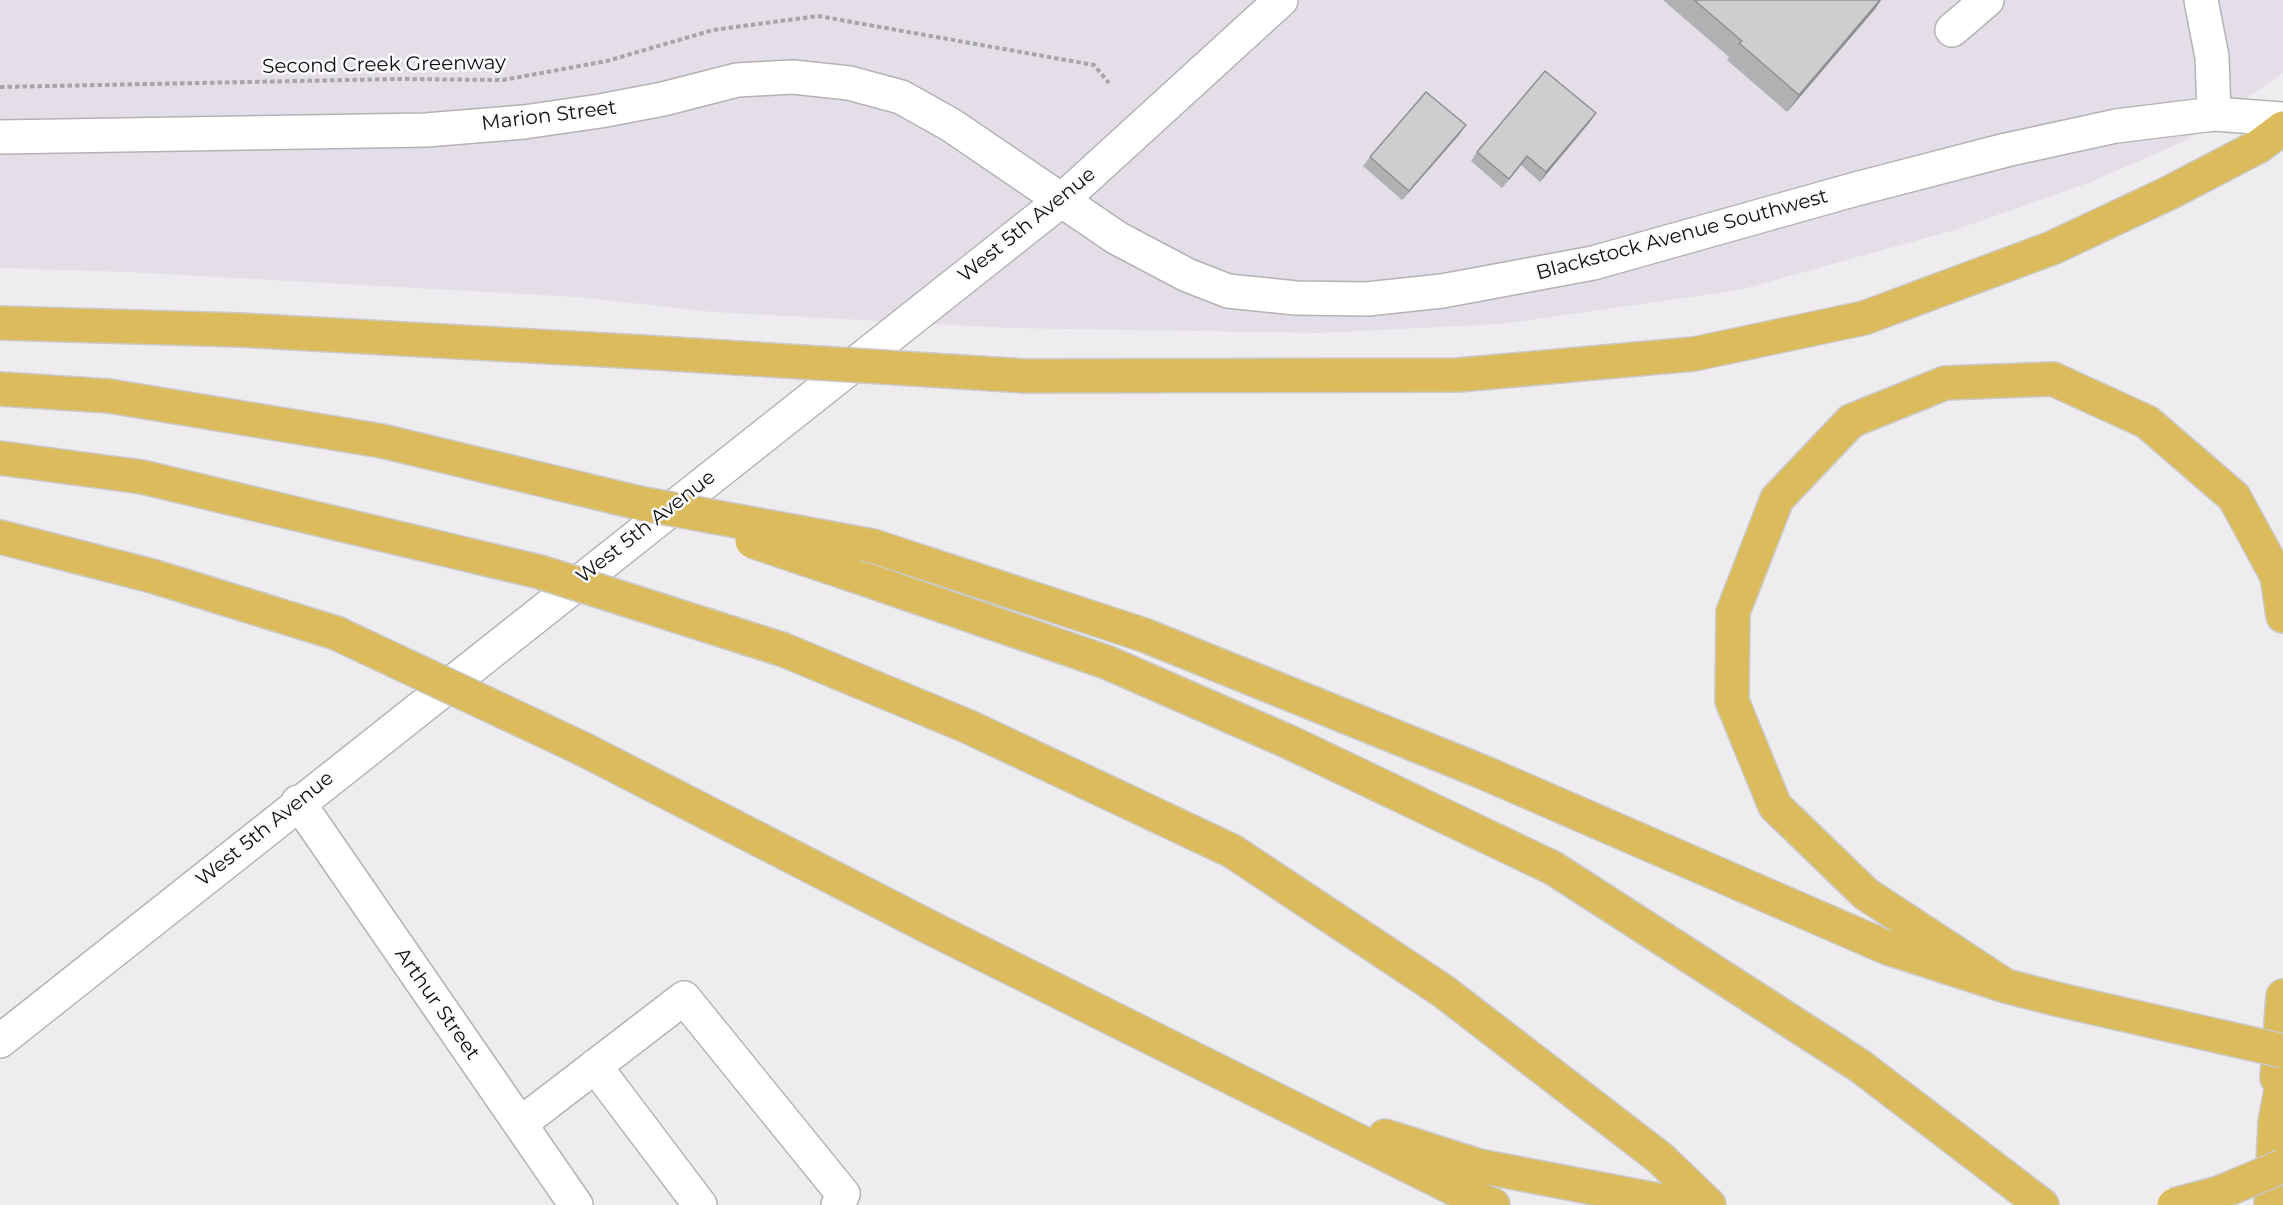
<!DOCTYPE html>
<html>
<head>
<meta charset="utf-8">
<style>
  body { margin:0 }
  canvas { display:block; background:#eeecef }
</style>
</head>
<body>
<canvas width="2283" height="1205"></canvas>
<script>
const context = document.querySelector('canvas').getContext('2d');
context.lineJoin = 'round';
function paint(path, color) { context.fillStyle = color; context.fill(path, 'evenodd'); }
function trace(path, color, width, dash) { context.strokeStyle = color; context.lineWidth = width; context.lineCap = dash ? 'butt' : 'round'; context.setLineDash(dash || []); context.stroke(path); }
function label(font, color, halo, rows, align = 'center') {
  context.font = font + ' Montserrat,sans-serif'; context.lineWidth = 5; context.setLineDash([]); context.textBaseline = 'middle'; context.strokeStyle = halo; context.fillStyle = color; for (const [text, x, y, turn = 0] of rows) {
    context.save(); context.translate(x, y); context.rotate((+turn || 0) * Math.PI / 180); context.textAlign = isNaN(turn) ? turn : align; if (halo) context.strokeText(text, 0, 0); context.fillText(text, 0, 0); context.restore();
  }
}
paint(new Path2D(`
  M0 0H2283V73L2183 142 2088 183 1958 229 1739 290 1502 324 1319 333 1008 328 713 312 577 297 128 272 0 268Z`), '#e3dee8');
const minor = new Path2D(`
  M2201 0 2212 57 2214 114
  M1952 30 1987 0
  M0 137 426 130 524 122 600 111 663 99 737 80 793 77 849 83 901 97 951 125 1117 238 1187 275 1228 291 1296 298 1367 299 1442 291 1593 263 1856 189 2006 150 2116 126 2214 114 2283 119
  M298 802 576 1205
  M0 1041 1063 199 1281 0
  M595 1066 700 1205
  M520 1124 684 998 843 1194 838 1205`);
const highway = new Path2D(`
  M0 323 240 330 642 352
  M1026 376 1458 375 1694 354 1864 318 2052 248 2169 193 2259 146 2283 128
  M0 389 109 396 382 441 639 503
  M0 458 142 477 389 536
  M0 537 152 576 336 633
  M873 546 1144 635 1485 773 1888 948 2006 986 2060 1000
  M850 574 1106 662 1289 742 1553 868 1860 1066 2042 1205
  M784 650 969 727 1232 851 1443 991 1660 1158 1709 1205
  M583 749 935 930 1467 1195 1493 1205
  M2006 986 1866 894 1775 806 1732 701 1733 612 1777 499 1851 421 1945 383 2053 379 2147 422 2234 497 2277 576 2283 616
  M2277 1078 2283 996
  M1385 1136 1479 1166 1683 1205
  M2271 1205 2275 1122 2283 1080`);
trace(minor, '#b4b2b5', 36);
trace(highway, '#cacaca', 36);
trace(new Path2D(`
  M0 87 397 79 503 80 607 61 713 30 818 16 1094 65 1109 83`), '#a6a5a7', 4, [4.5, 3]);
trace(minor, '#fff', 33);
trace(highway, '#dbbb5b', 33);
const highwayBridge = new Path2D(`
  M642 352 1026 376
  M639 503 873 546
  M389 536 540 572 784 650
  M752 541 850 574
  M336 633 583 749
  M2060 1000 2283 1051
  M2174 1205 2219 1193 2283 1166`);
trace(highwayBridge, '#cacaca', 36, []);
trace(highwayBridge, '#dbbb5b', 33);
paint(new Path2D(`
  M1663 0H1881L1875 9 1787 112 1727 60 1729 57Z
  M1596 113 1589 123 1540 182 1521 165 1502 188 1471 161 1477 152Z
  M1459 135 1402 200 1363 166 1370 157Z`), '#b1b0b3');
paint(new Path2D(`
  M1880 0H1881L1875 9 1787 112 1799 95Z
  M1596 113 1589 123 1540 182 1546 172Z
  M1466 125 1459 135 1402 200 1409 191Z
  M1527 156 1521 165 1502 188 1509 179Z`), '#909092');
const building = new Path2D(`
  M1694 0H1880L1799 95 1739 43 1742 41Z
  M1545 71 1596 113 1546 172 1527 156 1509 179 1477 152Z
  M1426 92 1466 125 1409 191 1370 157Z`);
paint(building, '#cecdd0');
trace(building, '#909092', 1.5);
label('20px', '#0e0e0f', '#fbfafd', [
  ["Second Creek Greenway",384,65,-1],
  ["Marion Street",549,116,-7],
  ["West 5th Avenue",1027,225,-39],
  ["Blackstock Avenue Southwest",1682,235,-15],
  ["West 5th Avenue",646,527,-38],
  ["West 5th Avenue",265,829,-39],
  ["Arthur Street",437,1004,55]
]);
</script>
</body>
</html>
